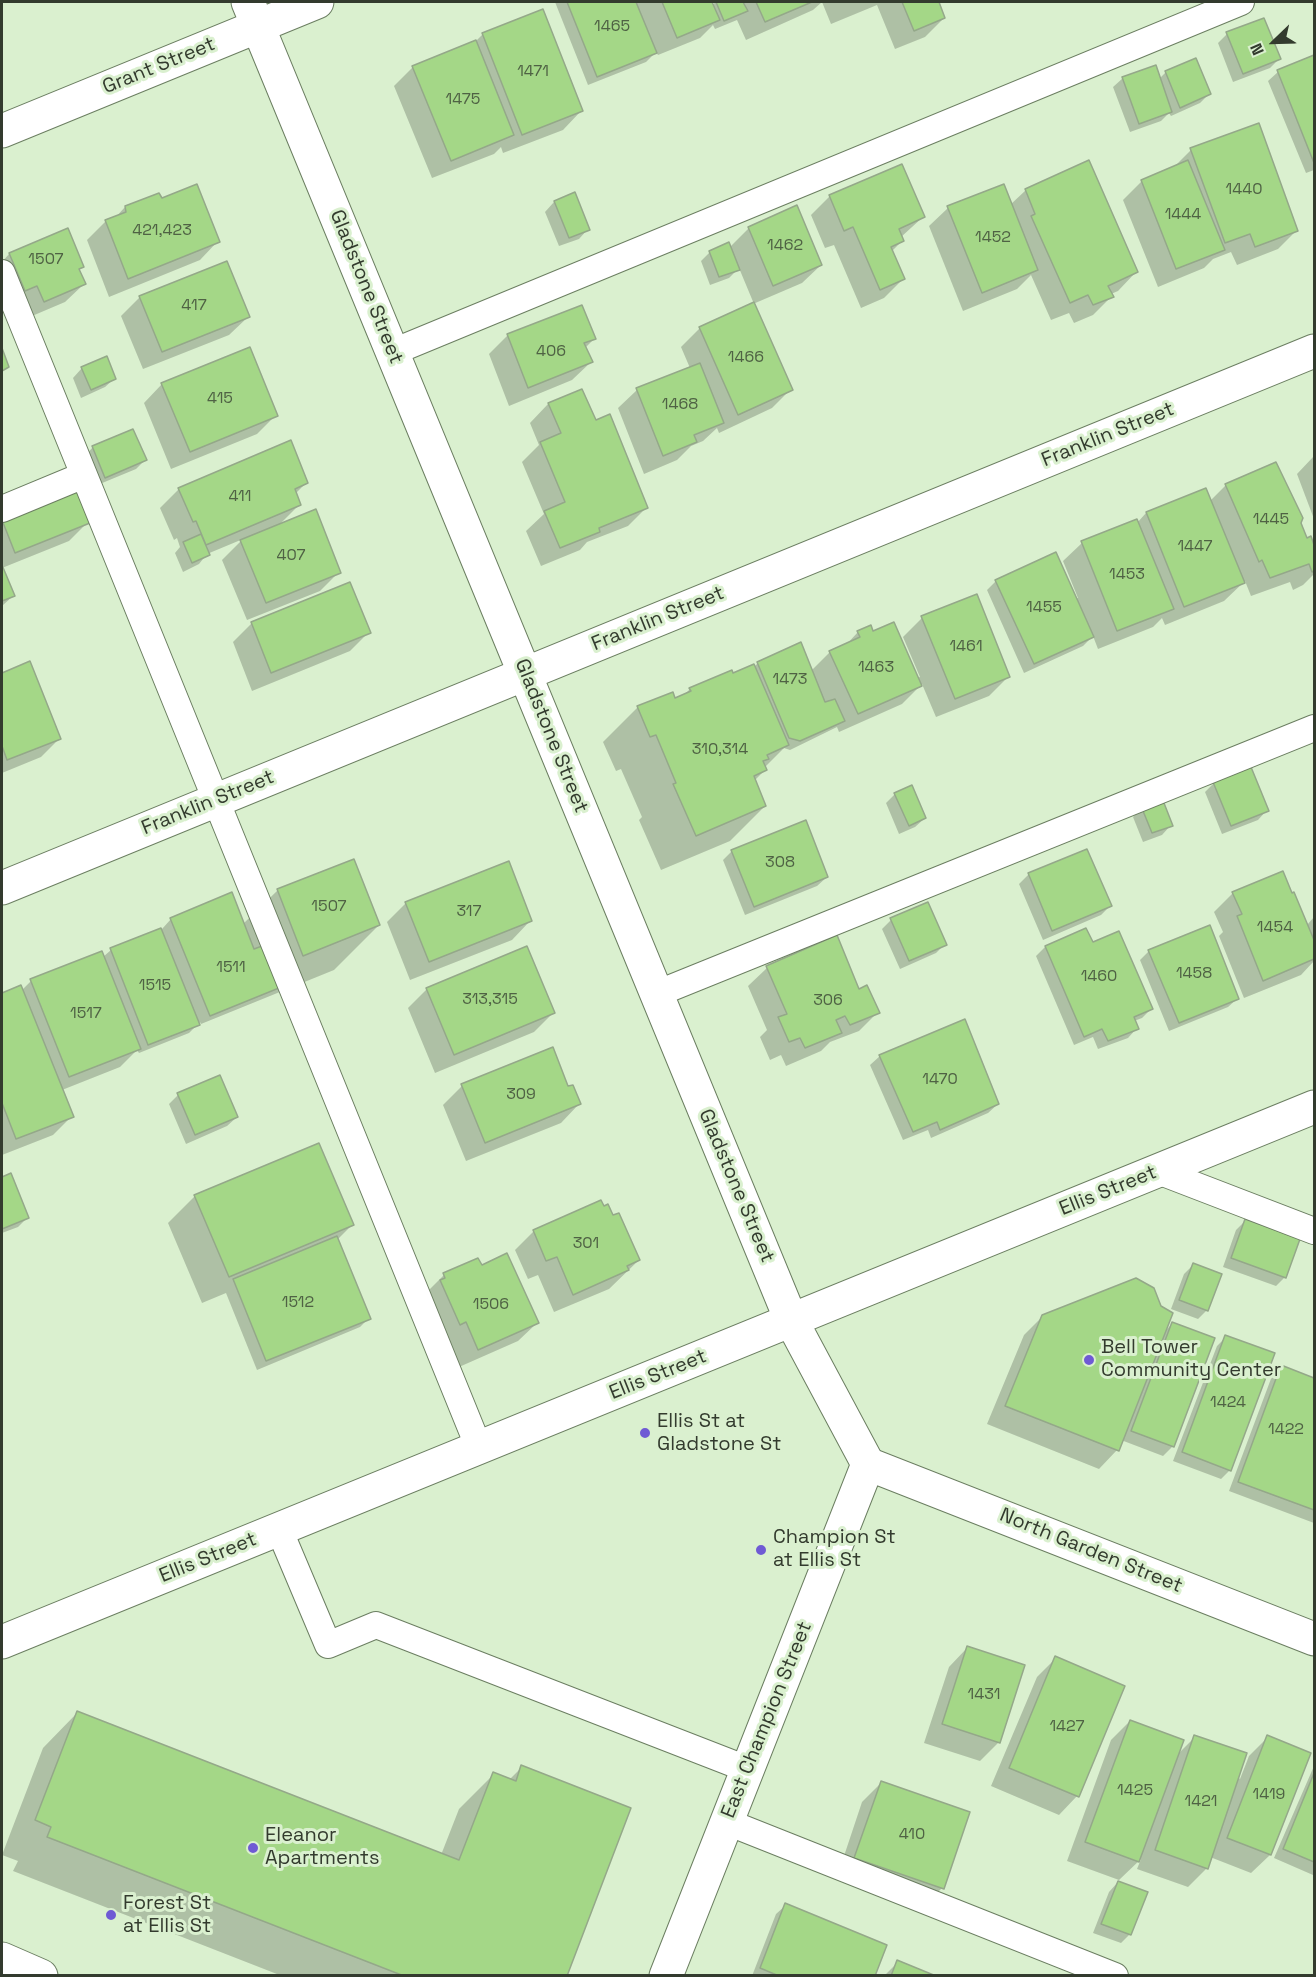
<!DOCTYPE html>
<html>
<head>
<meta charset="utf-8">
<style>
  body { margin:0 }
  #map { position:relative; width:1316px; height:1977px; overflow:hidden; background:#daf0cf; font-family:"Space Grotesk",sans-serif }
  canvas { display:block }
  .frame { position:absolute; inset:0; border:3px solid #333b2e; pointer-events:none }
  .north { position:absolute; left:1244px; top:12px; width:60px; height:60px; -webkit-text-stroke:4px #daf0cf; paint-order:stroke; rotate:247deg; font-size:16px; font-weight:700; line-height:24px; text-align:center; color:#333b2e }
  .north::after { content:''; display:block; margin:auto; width:21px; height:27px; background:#333b2e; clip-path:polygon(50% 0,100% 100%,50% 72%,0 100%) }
</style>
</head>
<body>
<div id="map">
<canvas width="1316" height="1977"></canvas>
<div class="frame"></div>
<div class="north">N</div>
</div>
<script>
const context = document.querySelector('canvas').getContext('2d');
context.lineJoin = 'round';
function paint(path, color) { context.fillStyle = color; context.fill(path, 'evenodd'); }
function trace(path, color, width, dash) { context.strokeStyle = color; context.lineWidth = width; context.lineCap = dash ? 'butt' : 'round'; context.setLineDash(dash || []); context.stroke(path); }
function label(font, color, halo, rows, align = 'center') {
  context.font = font + ' "Space Grotesk",sans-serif'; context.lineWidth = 6; context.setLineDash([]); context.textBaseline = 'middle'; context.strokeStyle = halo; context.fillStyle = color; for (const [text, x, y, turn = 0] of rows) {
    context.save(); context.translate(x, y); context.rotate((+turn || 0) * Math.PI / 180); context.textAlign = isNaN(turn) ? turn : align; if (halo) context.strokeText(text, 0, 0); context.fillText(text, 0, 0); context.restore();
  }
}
paint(new Path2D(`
  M555 2H711L712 5 716 2H822L813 10 746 40 737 20 715 29 713 25 700 38 658 55 656 52 646 62 588 85Z
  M822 2H937L944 18 925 37 895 49 877 5 831 24Z
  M483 34 581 111 563 130 503 153 501 147 494 154 432 178 394 86 413 67 475 42Z
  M1227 34 1279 59 1270 68 1233 82 1218 43Z
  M1314 57V170L1306 173 1268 81 1278 72Z
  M1166 72 1209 94 1200 103 1171 116 1169 113 1161 121 1130 132 1113 87 1123 78 1159 79Z
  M1191 150 1296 231 1278 249 1237 265 1231 252 1213 259 1204 268 1158 287 1123 200 1142 181 1173 168Z
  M1026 190 1136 272 1118 291 1111 294 1112 296 1093 315 1074 323 1069 313 1051 320 1031 275 1017 289 963 311 929 226 948 208 1010 205Z
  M574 194 588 229 579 239 559 246 545 212 554 202Z
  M830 196 923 217 901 237 902 241 891 252 903 279 884 298 861 308 834 245 825 248 811 215Z
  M161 200 218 241 200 260 109 297 87 240 105 222 115 218 125 207Z
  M749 228 821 265 802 283 753 304 791 389 772 408 719 433 717 428 703 441 691 446 677 460 644 474 618 408 637 390 690 368 681 347 700 328 754 304 739 268 729 278 710 285 701 261 710 252 729 248Z
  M67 230 83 266 78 271 84 284 65 302 25 319 2 262 9 254Z
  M140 297 248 317 229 335 143 369 121 316Z
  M508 335 594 339 585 348 591 362 572 380 509 406 489 354Z
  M82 368 115 378 105 387 81 398 73 378Z
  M162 384 276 415 257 434 171 469 144 403Z
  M581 391 595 422 647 507 628 526 587 542 580 550 541 566 526 531 544 514 522 462 539 445 530 423 548 404Z
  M93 447 145 460 136 469 95 486 84 457Z
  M1314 456V519L1297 474Z
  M1275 464 1306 539 1310 538 1314 549V574L1303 585 1293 590 1290 582 1251 596 1245 581 1224 601 1165 625 1162 618 1153 627 1098 649 1093 636 1083 646 1024 673 987 590 996 581 1075 599 1078 598 1063 561 1082 543 1137 523 1146 513 1205 490 1210 501 1225 486Z
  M306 483 295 494 300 504 278 526 339 572 320 591 247 620 222 560 243 539 207 554 199 564 183 572 175 553 180 547 177 538 174 540 160 508 179 489Z
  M3 521 88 522 69 541 2 568V523Z
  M2 569 13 596 2 606Z
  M922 618 1008 677 989 696 936 717 922 684 902 704 839 732 837 727 790 750 784 748 764 768 765 770 755 780 765 806 730 841 661 870 639 820 642 817 621 769 616 771 603 742 637 708 672 694 674 700 683 696 690 689 754 667 758 663 811 671 830 652 845 646 858 632 872 633 917 678 920 677 903 637Z
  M252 623 369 632 350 651 252 691 233 642Z
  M29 663 60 738 41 757 2 773V675Z
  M1214 783 1267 810 1258 820 1222 834 1205 792Z
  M895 794 925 818 915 827 899 834 886 803Z
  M1142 807 1171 825 1162 835 1143 842 1133 817Z
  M732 851 827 877 817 886 745 915 723 860Z
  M1086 851 1110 906 1101 915 1043 940 1019 884 1029 874Z
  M278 890 379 925 334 970 201 1024 200 1022 189 1033 139 1053 137 1050 120 1067 62 1090 72 1116 53 1135 2 1155V994L20 987 22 990 31 981 103 957 111 950 162 929 171 919 243 924Z
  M1233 893 1291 895 1307 925 1314 917V961L1301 975 1244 998 1219 936 1223 932 1214 912Z
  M406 903 530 921 512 940 410 980 387 922Z
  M891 920 945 944 936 953 900 969 882 929Z
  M1093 944 1151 1009 1142 1018 1134 1021 1137 1028 1128 1038 1098 1049 1093 1037 1074 1045 1036 956 1045 947Z
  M1149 951 1238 998 1228 1007 1169 1031 1140 960Z
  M767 968 859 991 878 1012 859 1031 830 1042 821 1051 786 1066 781 1055 770 1060 760 1037 767 1030 748 986Z
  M427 989 553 1013 534 1032 435 1073 408 1008Z
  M880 1056 998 1104 988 1113 931 1138 928 1130 903 1140 870 1065Z
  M462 1086 568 1088 579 1104 561 1123 466 1161 443 1105Z
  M178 1095 237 1117 227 1126 186 1144 169 1104Z
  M10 1175 27 1218 18 1227 2 1233V1179Z
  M195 1196 353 1224 337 1240 369 1318 360 1327 257 1370 226 1293 202 1303 168 1223Z
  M603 1208 639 1260 609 1289 554 1312 538 1275 528 1279 515 1250 534 1231Z
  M1245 1221 1285 1277 1276 1286 1223 1267 1236 1230Z
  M1193 1265 1207 1310 1198 1319 1171 1309 1184 1274Z
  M481 1266 537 1323 518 1341 459 1367 425 1294 444 1275Z
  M1043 1316 1163 1333 1172 1324 1213 1339 1172 1447 1163 1456 1121 1440 1117 1450 1099 1469 987 1424 1024 1335Z
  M1226 1337 1230 1470 1221 1479 1173 1461 1217 1346Z
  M1281 1367 1314 1379V1523L1229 1491 1272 1376Z
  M967 1648 999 1742 980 1761 924 1743 949 1667Z
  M1056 1658 1077 1796 1059 1815 991 1786 1037 1677Z
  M77 1713 441 1855 459 1809 494 1774 509 1780 522 1767 565 1976H282L13 1871 18 1861 2 1855 43 1748Z
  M1130 1721 1177 1755 1195 1737 1240 1779 1249 1756 1268 1737 1270 1855 1251 1873 1210 1857 1207 1868 1188 1887 1137 1869 1141 1859 1119 1880 1067 1861 1111 1740Z
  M1314 1766V1874L1313 1875 1274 1858Z
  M881 1783 942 1888 923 1907 837 1877 862 1802Z
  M1118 1882 1130 1934 1121 1943 1093 1933 1109 1892Z
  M786 1905 873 1976H752L776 1914Z
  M898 1962 932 1976H884Z`), '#0003');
const building = new Path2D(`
  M567 2H636L657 53 597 77Z
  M662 2H712L720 20 677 38Z
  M716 2H743L748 11 724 21Z
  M756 2H812L765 22Z
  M902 2H939L945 18 914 31Z
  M543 9 583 111 522 135 482 33Z
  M1264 18 1281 59 1243 74 1226 32Z
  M476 40 514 135 451 161 412 66Z
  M1314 55V163L1277 70Z
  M1196 58 1211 94 1180 108 1165 71Z
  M1156 65 1172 112 1139 124 1122 77Z
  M1259 123 1298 231 1255 247 1250 234 1225 243 1190 148Z
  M1089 160 1138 272 1108 286 1114 297 1093 305 1088 295 1070 303 1031 216 1035 214 1025 189Z
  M1188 160 1225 250 1176 269 1141 180Z
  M902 164 925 217 899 229 904 241 891 247 905 279 880 290 853 227 844 231 829 195Z
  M197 184 220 242 128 279 105 220 126 212 125 206 159 193 162 198Z
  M1004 184 1038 270 982 293 947 206Z
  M575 192 590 230 569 238 554 201Z
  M797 205 822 265 773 286 748 227Z
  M68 228 84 267 79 269 86 284 44 302 37 286 25 291 9 253Z
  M729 242 740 270 719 277 709 251Z
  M227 261 250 317 162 352 139 296Z
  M754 302 793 390 738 415 699 327Z
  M582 305 596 339 584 343 593 362 528 388 507 334Z
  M250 347 278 416 190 452 161 383Z
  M2 348 9 367 2 371Z
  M107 356 116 379 91 390 81 367Z
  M700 363 724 423 694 435 697 442 663 456 636 388Z
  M582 389 596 420 610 414 648 508 599 528 600 532 560 548 544 511 565 502 540 442 561 433 548 403Z
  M133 429 147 460 105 478 92 446Z
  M291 440 308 483 295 489 301 505 206 545 196 521 193 522 178 488Z
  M1276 462 1303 518 1301 523 1307 538 1311 536 1314 545V571L1312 572 1309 564 1270 578 1262 560 1259 562 1225 484Z
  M1206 488 1245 583 1184 607 1146 512Z
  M77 490 90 523 15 553 2 520Z
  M316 509 341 573 266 603 240 540Z
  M1137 519 1174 609 1117 631 1081 541Z
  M201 534 210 555 192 563 183 542Z
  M1056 552 1094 637 1034 664 995 580Z
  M2 565 15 596 2 601Z
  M350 582 371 633 271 673 251 622Z
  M977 594 1010 677 955 699 921 616Z
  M894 622 922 686 858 714 829 651 860 637 857 631 871 625 873 631Z
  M801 642 825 702 835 699 845 721 800 741 789 738 757 662Z
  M30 661 61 739 7 760 2 746V673Z
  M754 664 789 745 767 755 769 759 763 761 767 770 754 776 766 806 696 836 673 784 676 783 656 735 650 737 637 706 673 692 675 698 691 691 689 688 732 670 733 673Z
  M1251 767 1269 811 1231 826 1213 782Z
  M912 785 926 818 909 826 894 793Z
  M1162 798 1173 826 1152 833 1141 806Z
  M806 820 828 877 754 907 731 850Z
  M1087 849 1112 906 1052 931 1028 873Z
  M354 859 380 925 303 956 277 889Z
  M509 861 532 921 429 962 405 902Z
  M1283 871 1292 893 1294 892 1314 940V959L1263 981 1237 916 1242 914 1232 892Z
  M232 892 254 949 262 946 279 988 210 1016 170 918Z
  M928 902 947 945 909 961 890 918Z
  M1210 925 1239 999 1179 1023 1148 950Z
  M161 928 200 1025 148 1045 110 948Z
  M1086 928 1093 942 1119 931 1153 1009 1134 1017 1139 1029 1108 1041 1102 1029 1084 1037 1045 946Z
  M837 935 859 989 867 985 880 1013 850 1025 845 1016 836 1020 842 1033 805 1048 800 1038 789 1042 778 1017 787 1014 766 966Z
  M527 946 555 1013 454 1055 426 988Z
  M102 951 141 1049 69 1077 30 979Z
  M21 985 74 1117 16 1139 2 1103V993Z
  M965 1019 999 1104 940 1130 937 1122 913 1132 879 1055Z
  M553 1047 568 1086 573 1085 581 1104 485 1143 461 1084Z
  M220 1075 238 1117 195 1135 177 1093Z
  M319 1143 354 1225 229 1277 194 1195Z
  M11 1173 29 1218 2 1229V1177Z
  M601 1200 604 1206 608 1204 613 1215 619 1213 640 1260 627 1266 629 1270 573 1295 557 1257 546 1261 533 1230Z
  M1245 1219 1300 1239 1286 1278 1231 1258Z
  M337 1236 371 1319 266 1361 233 1279Z
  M507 1253 539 1323 478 1350 466 1322 460 1325 440 1280 445 1278 443 1273 478 1258 482 1265Z
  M1193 1263 1222 1274 1208 1311 1179 1300Z
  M1136 1278 1154 1288 1161 1306 1173 1313 1119 1451 1005 1406 1042 1315Z
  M1172 1322 1215 1338 1174 1447 1131 1431Z
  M1225 1335 1275 1353 1231 1471 1182 1452Z
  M1281 1365 1314 1378V1510L1238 1482Z
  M967 1646 1025 1665 1000 1743 942 1724Z
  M1055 1656 1125 1686 1079 1797 1009 1768Z
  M77 1711 459 1860 493 1772 516 1781 521 1765 631 1808 567 1976H404L47 1837 51 1827 35 1820Z
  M1130 1720 1184 1740 1139 1862 1085 1842Z
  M1194 1735 1247 1753 1208 1869 1155 1850Z
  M1267 1735 1311 1753 1271 1855 1227 1838Z
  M1314 1773V1862L1283 1849Z
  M881 1781 970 1812 944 1889 854 1858Z
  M1118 1881 1148 1892 1131 1935 1101 1924Z
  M785 1903 887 1945 875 1976H779L760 1968Z
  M897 1960 936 1976H891Z`);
paint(building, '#a4d787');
trace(building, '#94a889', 1.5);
const service = new Path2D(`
  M2 273 479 1448
  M393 352 1241 2
  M2 509 84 475
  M656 994 1314 728
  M1158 1171 1314 1231
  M279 1529 328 1645 376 1625 747 1769
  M727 1822 1115 1976`);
const minor = new Path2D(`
  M248 2 791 1320
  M2 131 317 2
  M2 888 1314 351
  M868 1464 1314 1639`);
const tertiary = new Path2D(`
  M2 1642 1314 1107
  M666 1976 868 1464 791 1320`);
const secondary = new Path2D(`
  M2 1959 41 1976`);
trace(service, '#6b7e61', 28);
trace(minor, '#6b7e61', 35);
trace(tertiary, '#6b7e61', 35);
trace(secondary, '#6b7e61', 35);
trace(service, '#fff', 26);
trace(minor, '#fff', 33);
trace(tertiary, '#fff', 33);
trace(secondary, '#fff', 33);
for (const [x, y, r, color] of [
  [1089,1360,6,"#6f5ad4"],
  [645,1433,6,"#6f5ad4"],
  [761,1550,6,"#6f5ad4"],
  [253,1848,6,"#6f5ad4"],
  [111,1915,6,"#6f5ad4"]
]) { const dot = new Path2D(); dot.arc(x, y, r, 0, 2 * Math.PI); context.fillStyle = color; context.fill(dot); trace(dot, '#daf0cf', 2); }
label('16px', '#4f6244', null, [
  ["1465",612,27],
  ["1471",533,72],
  ["1475",463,100],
  ["1440",1244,190],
  ["1444",1183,215],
  ["421,423",162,231],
  ["1452",993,238],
  ["1462",785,246],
  ["1507",46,260],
  ["417",194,306],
  ["406",551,352],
  ["1466",746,358],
  ["415",220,399],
  ["1468",680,405],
  ["411",240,497],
  ["1445",1271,520],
  ["1447",1195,547],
  ["407",291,556],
  ["1453",1127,575],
  ["1455",1044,608],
  ["1461",966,647],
  ["1463",876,668],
  ["1473",790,680],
  ["310,314",720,750],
  ["308",780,863],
  ["1507",329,907],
  ["317",469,912],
  ["1454",1275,928],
  ["1511",231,968],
  ["1458",1194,974],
  ["1460",1099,977],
  ["1515",155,986],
  ["313,315",490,1000],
  ["306",828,1001],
  ["1517",86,1014],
  ["1470",940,1080],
  ["309",521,1095],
  ["301",586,1244],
  ["1512",298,1303],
  ["1506",491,1305],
  ["1424",1228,1403],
  ["1422",1286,1430],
  ["1431",984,1695],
  ["1427",1067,1727],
  ["1425",1135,1791],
  ["1419",1269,1795],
  ["1421",1201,1802],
  ["410",912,1835]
]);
label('20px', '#333b2e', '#daf0cf', [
  ["Grant Street",159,66,-22],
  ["Gladstone Street",366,287,68],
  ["Franklin Street",1108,435,-22],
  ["Franklin Street",658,619,-22],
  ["Gladstone Street",551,736,68],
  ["Franklin Street",208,803,-22],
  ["Gladstone Street",736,1186,67],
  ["Ellis Street",1108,1191,-22],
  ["Ellis Street",658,1375,-22],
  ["North Garden Street",1091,1551,22],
  ["Ellis Street",208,1558,-22],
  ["East Champion Street",767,1720,-68]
]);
label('20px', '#333b2e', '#daf0cf', [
  ["Bell Tower",1101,1348],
  ["Community Center",1101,1371],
  ["Ellis St at",657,1422],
  ["Gladstone St",657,1445],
  ["Champion St",773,1538],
  ["at Ellis St",773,1561],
  ["Eleanor",265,1836],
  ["Apartments",265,1859],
  ["Forest St",123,1904],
  ["at Ellis St",123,1927]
], 'left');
</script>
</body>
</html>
